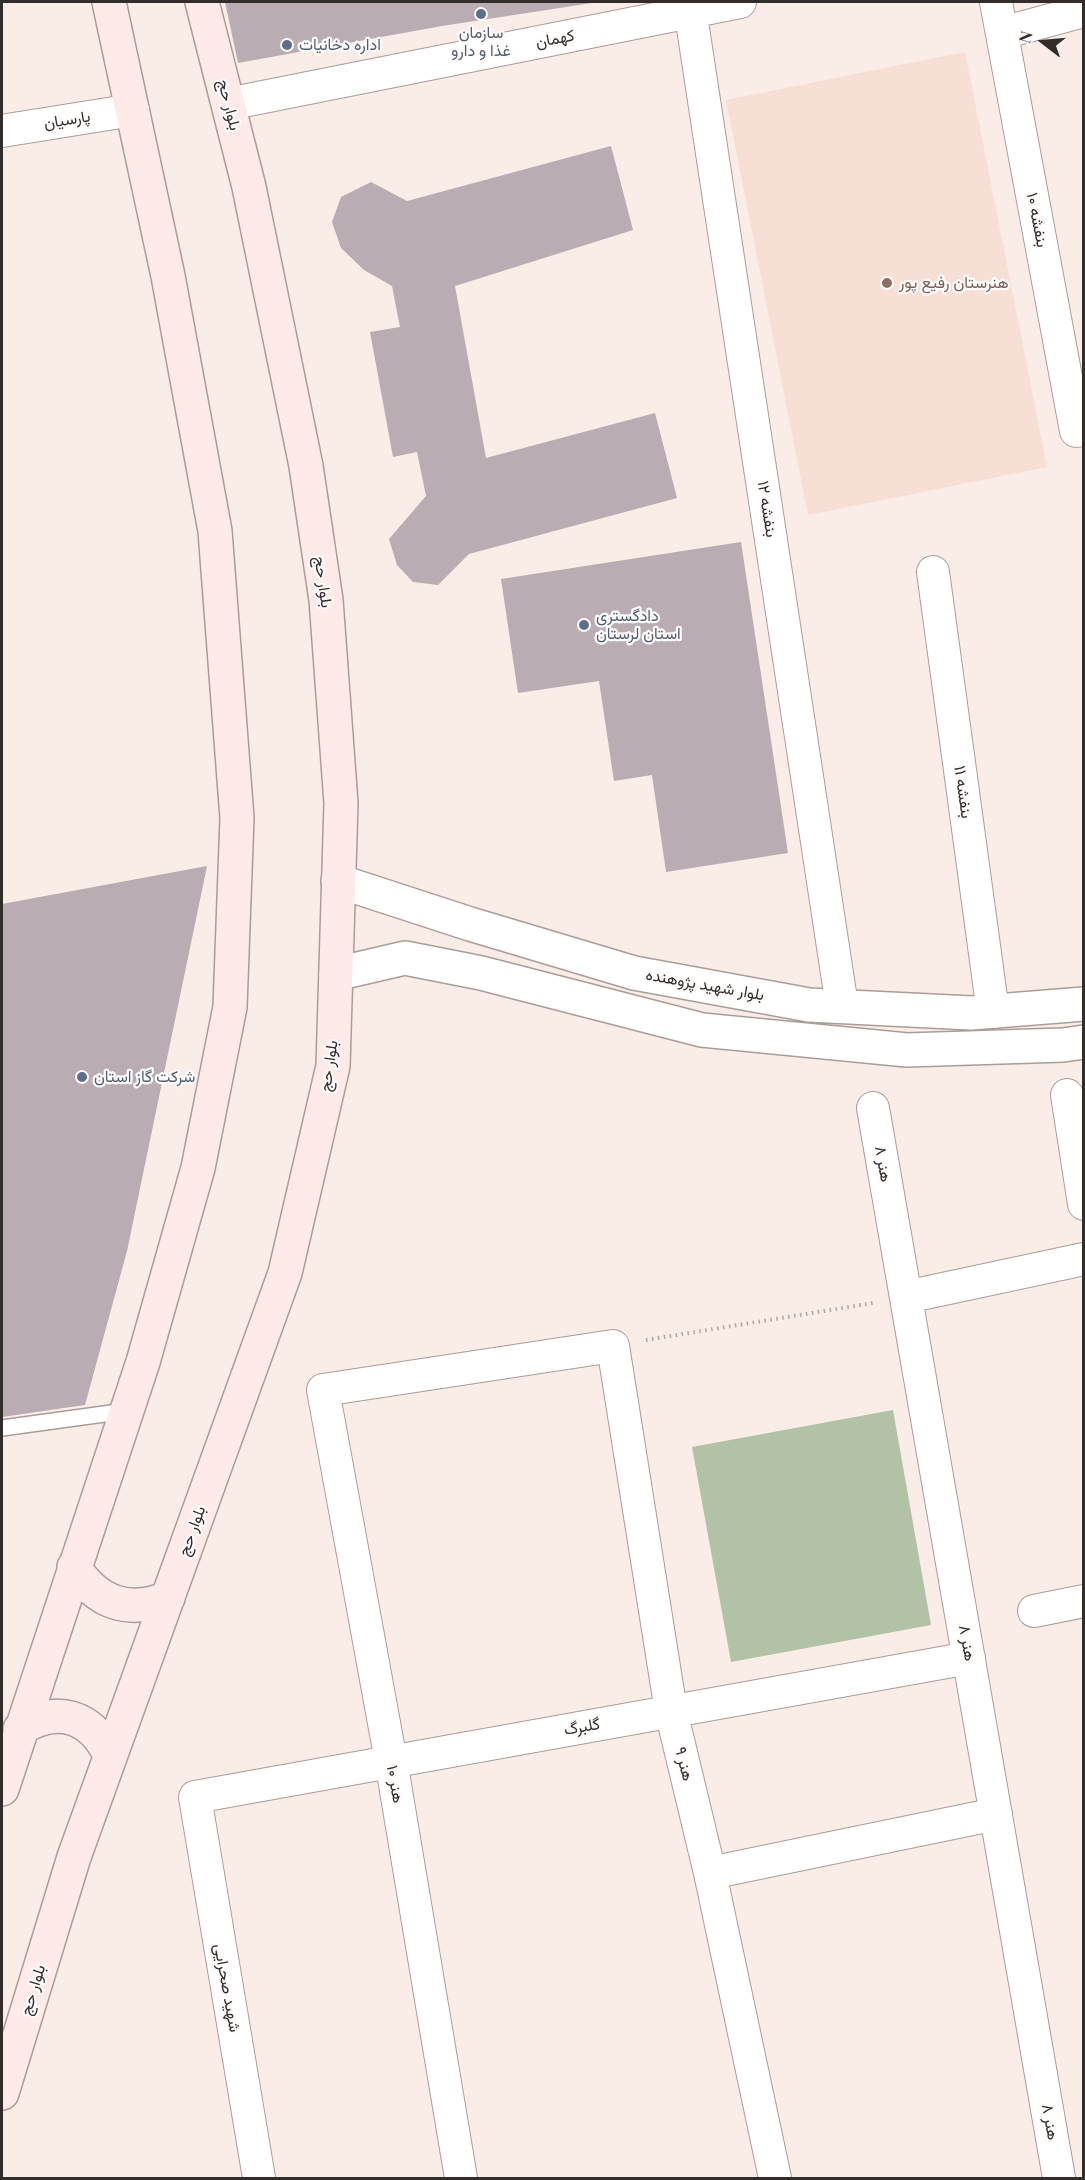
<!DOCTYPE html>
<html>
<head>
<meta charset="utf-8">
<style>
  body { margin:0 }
  #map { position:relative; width:1085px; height:2180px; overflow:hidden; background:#faece6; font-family:"Playfair Display",serif }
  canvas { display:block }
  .frame { position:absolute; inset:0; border:3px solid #322d2b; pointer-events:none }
  .north { position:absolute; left:1013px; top:12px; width:60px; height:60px; -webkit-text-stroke:4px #fefbfa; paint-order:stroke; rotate:286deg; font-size:16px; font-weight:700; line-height:24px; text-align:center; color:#322d2b }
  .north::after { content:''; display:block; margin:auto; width:21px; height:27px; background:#322d2b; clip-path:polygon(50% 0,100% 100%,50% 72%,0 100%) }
</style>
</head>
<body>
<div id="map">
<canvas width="1085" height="2180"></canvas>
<div class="frame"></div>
<div class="north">N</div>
</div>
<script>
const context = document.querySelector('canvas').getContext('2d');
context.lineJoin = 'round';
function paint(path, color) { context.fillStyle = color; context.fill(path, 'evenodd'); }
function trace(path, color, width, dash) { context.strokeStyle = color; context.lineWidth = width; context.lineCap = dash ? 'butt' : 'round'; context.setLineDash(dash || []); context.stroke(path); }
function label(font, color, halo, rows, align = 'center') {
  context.font = font + ' "Playfair Display",Vazirmatn,serif'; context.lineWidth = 4.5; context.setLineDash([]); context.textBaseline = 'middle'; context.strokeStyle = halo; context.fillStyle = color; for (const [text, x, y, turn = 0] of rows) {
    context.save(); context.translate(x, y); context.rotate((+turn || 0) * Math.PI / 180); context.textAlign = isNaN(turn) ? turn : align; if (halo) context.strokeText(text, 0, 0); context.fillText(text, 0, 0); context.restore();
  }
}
paint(new Path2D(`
  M965 52 1047 467 808 515 726 100Z`), '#f8dfd6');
paint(new Path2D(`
  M893 1410 931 1625 731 1662 692 1447Z`), '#b2c2a7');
paint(new Path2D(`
  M225 2H592V3L442 26 238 63Z
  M611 146 633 230 455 286 486 458 655 413 677 498 469 554 438 585 413 582 397 565 389 539 426 496 417 452 393 457 370 332 400 327 392 286 364 270 341 248 332 222 341 197 371 182 407 201Z
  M741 542 788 853 666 872 652 775 614 781 599 681 518 693 501 579Z
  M207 866 127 1251 85 1405 2 1417V904Z`), '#b9acb2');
const service = new Path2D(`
  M2 1428 126 1411`);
const minor = new Path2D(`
  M689 2 842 1006
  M996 2 1076 431 1084 430
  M1002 33 1084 11
  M228 104 740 2
  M2 131 133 110
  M933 572 993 1012
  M1067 1095 1084 1204
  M873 1108 1059 2178
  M906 1297 1084 1259
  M1034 1611 1084 1601
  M710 1873 996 1814
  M259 2178 195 1797 969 1658
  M461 2178 391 1761 323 1390 613 1346 671 1711 710 1873 775 2178`);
const tertiary = new Path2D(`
  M338 881 470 924 634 973 809 1005 971 1013 1084 1004
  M336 974 405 958 481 973 702 1030 907 1050 1063 1045 1084 1042`);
const secondary = new Path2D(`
  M74 1567C97 1603 128 1614 168 1598
  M20 1729C58 1705 91 1716 110 1755
  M2 1789 143 1362 198 1168 230 1007 237 818 215 531 168 276 109 2
  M2 2093 74 1857 285 1273 333 1066 341 803 326 600 306 466 249 187 202 2`);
trace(service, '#aa9d98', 18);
trace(minor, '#aa9d98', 34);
trace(tertiary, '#aa9d98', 36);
trace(secondary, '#aa9d98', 36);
trace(new Path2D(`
  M646 1340 873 1303`), '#b0a5a1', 4, [1.5, 4.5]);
trace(service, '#fff', 15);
trace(minor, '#fff', 32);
trace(tertiary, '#fff', 33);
trace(secondary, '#ffeaea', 33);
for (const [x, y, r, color] of [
  [481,14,6,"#5c6f8a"],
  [287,45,6,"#5c6f8a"],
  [887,283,6,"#8d6e63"],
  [584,625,6,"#5c6f8a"],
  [82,1077,6,"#5c6f8a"]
]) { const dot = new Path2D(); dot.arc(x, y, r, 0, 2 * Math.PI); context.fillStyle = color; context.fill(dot); trace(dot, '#fefbfa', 2); }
label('16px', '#4e5e75', '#fefbfa', [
  ["سازمان",481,33,"center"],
  ["غذا و دارو",481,51,"center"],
  ["اداره دخانیات",299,45],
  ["دادگستری",596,616],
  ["استان لرستان",596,634],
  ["شرکت گاز استان",94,1077]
], 'left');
label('16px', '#322d2b', '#fefbfa', [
  ["کهمان",555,39,-11],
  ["بلوار حج",229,105,76],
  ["پارسیان",67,120,-9],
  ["بنفشه ۱۰",1037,220,79],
  ["بنفشه ۱۲",767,509,81],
  ["بلوار حج",323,582,82],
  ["بنفشه ۱۱",963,792,82],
  ["بلوار شهید پژوهنده",705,985,10],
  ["بلوار حج",329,1066,-82],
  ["هنر ۸",883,1164,80],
  ["بلوار حج",192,1531,-70],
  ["هنر ۸",967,1643,80],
  ["گلبرگ",582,1727,-10],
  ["هنر ۹",684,1764,76],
  ["هنر ۱۰",395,1784,80],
  ["شهید صحرایی",227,1988,80],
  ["بلوار حج",33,1990,-73],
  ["هنر ۸",1050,2122,80]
]);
label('16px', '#785e54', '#fefbfa', [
  ["هنرستان رفیع پور",899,283]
], 'left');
</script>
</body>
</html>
